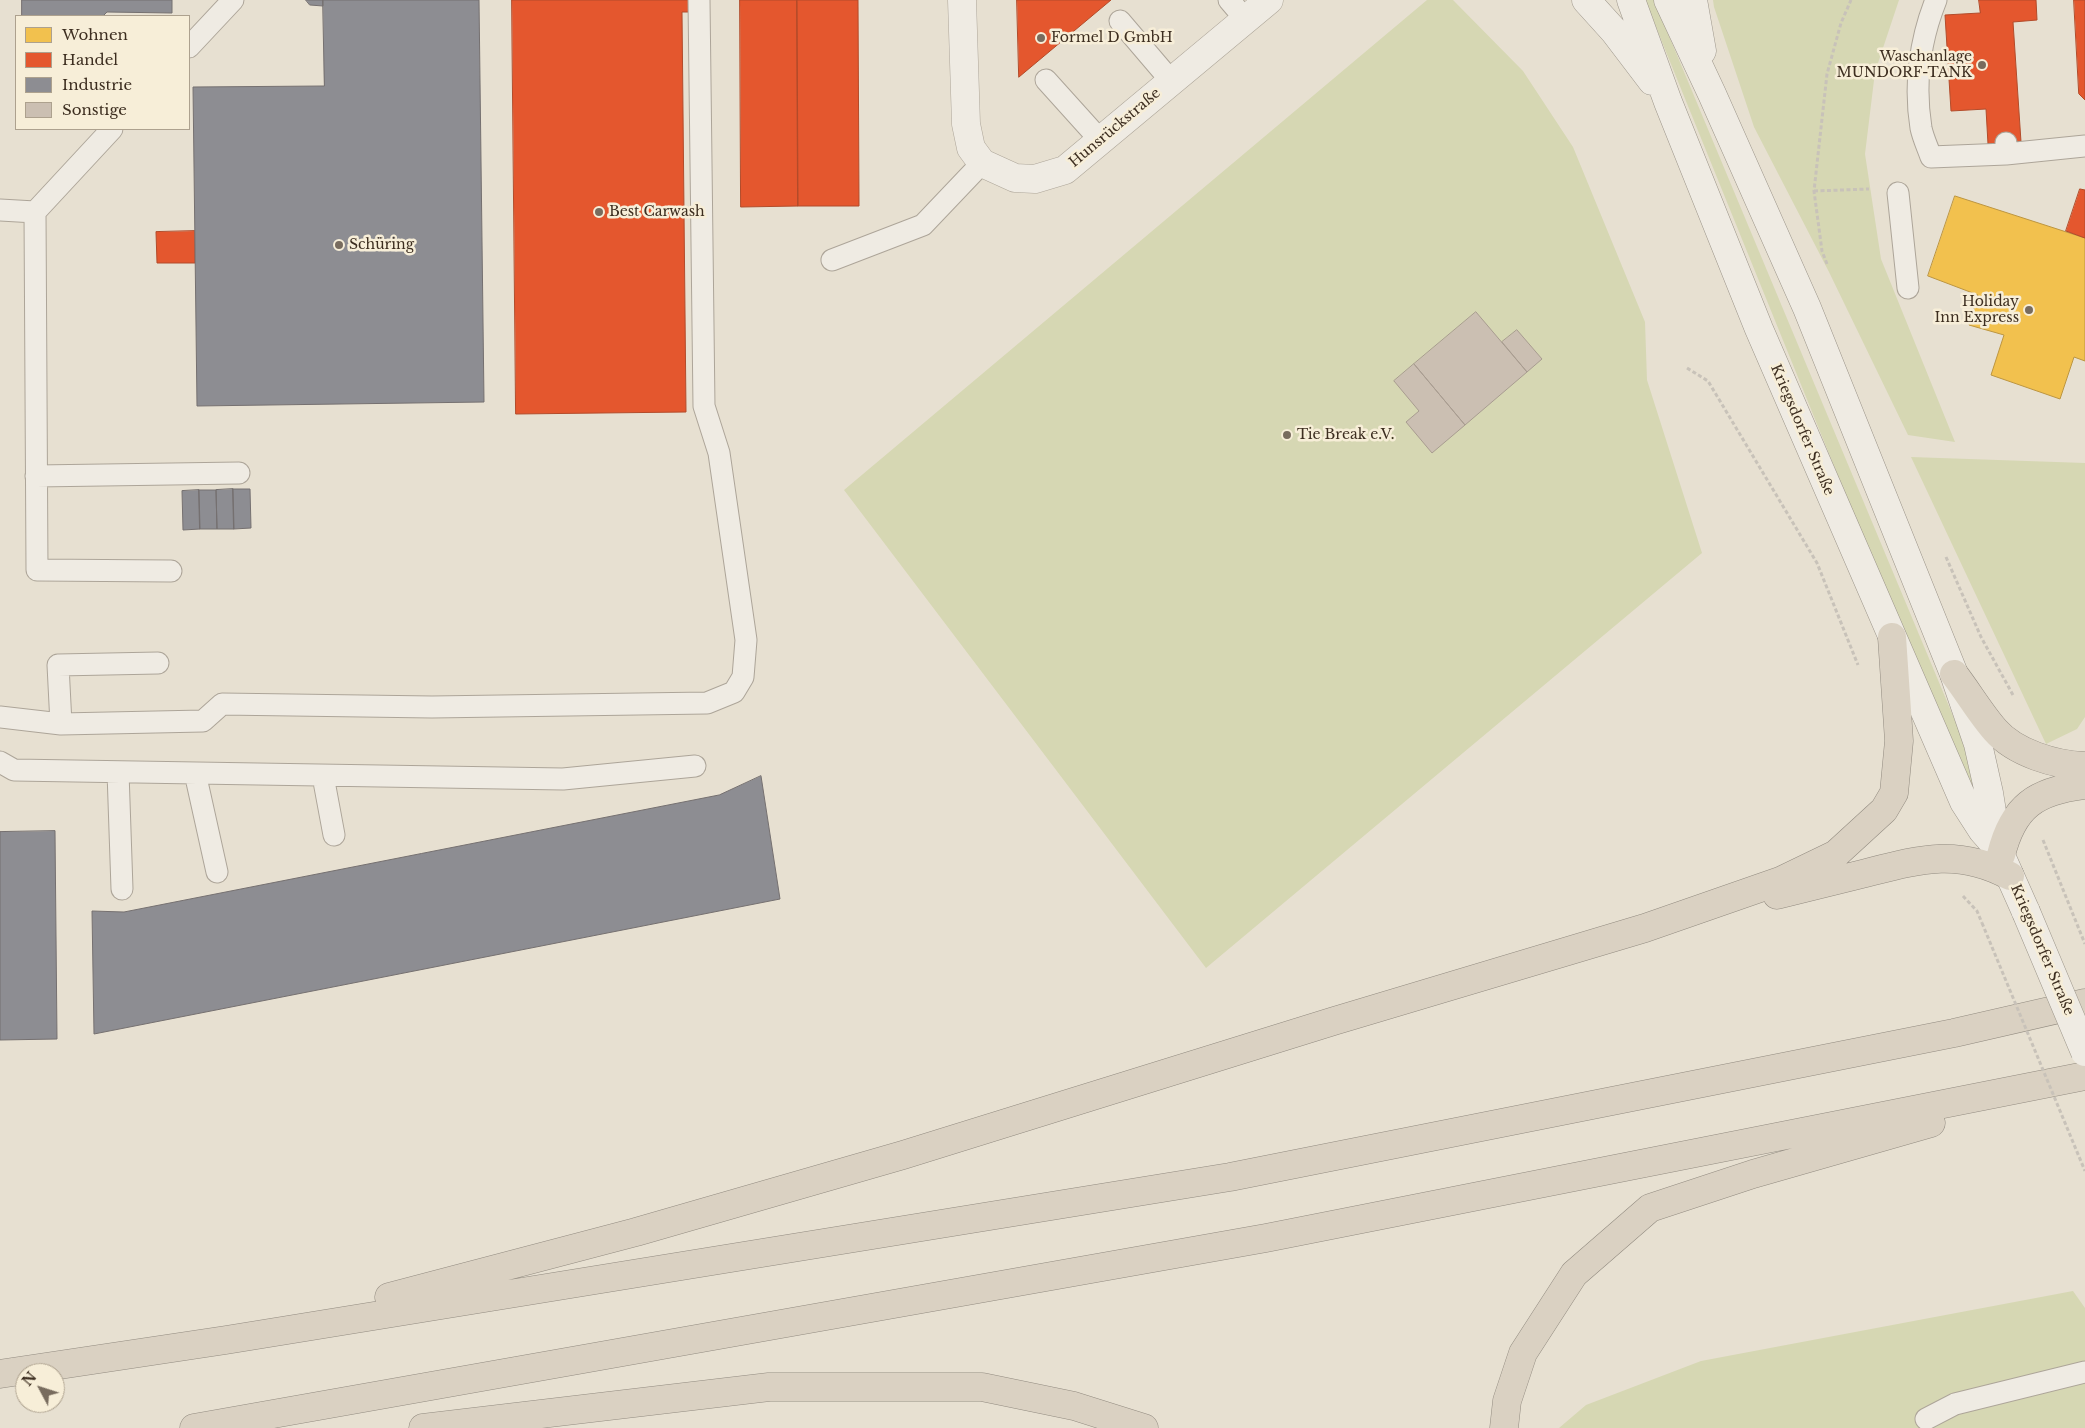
<!DOCTYPE html>
<html>
<head>
<meta charset="utf-8">
<style>
  body { margin:0 }
  #map { position:relative; width:2085px; height:1428px; overflow:hidden; background:#e7e0d1; font-family:"Libre Baskerville",serif }
  canvas { display:block }
  .legend { position:absolute; left:15px; top:15px; width:175px; height:115px; box-sizing:border-box; background:#f7eed8; border:1px solid #ada18e; margin:0; padding:6px 9px; list-style:none; font-size:15px; color:#3d2e20 }
  .legend li { display:flex; align-items:center; gap:10px; height:25px }
  .legend b { width:25px; border:1px solid #ada18e }
  .north { position:absolute; left:15px; top:1363px; width:50px; height:50px; box-sizing:border-box; background:#f7eed8; border:1px solid #ada18e; border-radius:50%; rotate:310deg; font-size:14px; font-weight:700; line-height:20px; text-align:center; color:#3d2e20 }
  .north::after { content:''; display:block; margin:auto; width:18px; height:22px; background:#786c5e; clip-path:polygon(50% 0,100% 100%,50% 72%,0 100%) }
</style>
</head>
<body>
<div id="map">
<canvas width="2085" height="1428"></canvas>
<ul class="legend">
<li><b style="height:14px;background:#f2c14e"></b>Wohnen</li>
<li><b style="height:14px;background:#e4572e"></b>Handel</li>
<li><b style="height:14px;background:#8d8d92"></b>Industrie</li>
<li><b style="height:14px;background:#cbbfb2"></b>Sonstige</li>
</ul>
<div class="north">N</div>
</div>
<script>
const context = document.querySelector('canvas').getContext('2d');
context.lineJoin = 'round';
function paint(path, color) { context.fillStyle = color; context.fill(path, 'evenodd'); }
function trace(path, color, width, dash) { context.strokeStyle = color; context.lineWidth = width; context.lineCap = dash ? 'butt' : 'round'; context.setLineDash(dash || []); context.stroke(path); }
function label(font, color, halo, rows, align = 'center') {
  context.font = font + ' "Libre Baskerville",serif'; context.lineWidth = 5; context.setLineDash([]); context.textBaseline = 'middle'; context.strokeStyle = halo; context.fillStyle = color; for (const [text, x, y, turn = 0] of rows) {
    context.save(); context.translate(x, y); context.rotate((+turn || 0) * Math.PI / 180); context.textAlign = isNaN(turn) ? turn : align; if (halo) context.strokeText(text, 0, 0); context.fillText(text, 0, 0); context.restore();
  }
}
paint(new Path2D(`
  M1427 0H1453L1523 71 1573 147 1645 322 1647 380 1702 553 1206 968 844 490Z
  M1645 0H1654L1989 802 1980 826Z
  M1713 0H1899L1875 72 1865 154 1881 259 1955 442 1908 435 1829 272 1754 127 1714 7Z
  M1911 457 2085 463V717L2077 729 2046 744Z
  M2073 1291 2085 1308V1428H1559L1586 1405 1701 1361Z`), '#d6d7b3');
const homes = new Path2D(`
  M1955 196 2085 238V361L2074 357 2060 399 1991 375 2004 335 1969 325 1978 295 1928 276Z`);
paint(homes, '#f2c14e');
trace(homes, '#bc9540', 1);
const shops = new Path2D(`
  M512 0H689V12H682L686 412 516 414Z
  M740 0H797L798 206 741 207Z
  M797 0H858L859 206H798Z
  M1017 0H1111L1019 77Z
  M1979 0H2036L2037 20 2013 22 2021 142 1988 144 1986 109 1951 111 1945 15 1980 13Z
  M2074 0H2085V100L2079 94Z
  M2080 189 2085 190V238L2066 231Z
  M195 231V263H157L156 232Z`);
paint(shops, '#e4572e');
trace(shops, '#b24b2a', 1);
const industry = new Path2D(`
  M22 0H172V13L107 12 103 16H22Z
  M306 0H323V6L310 5Z
  M323 0H479L484 402 197 406 193 87 324 86Z
  M233 489H250L251 528 234 529Z
  M233 489 234 529H217L216 490Z
  M199 490 200 529 183 530 182 491Z
  M199 490H216L217 529H200Z
  M761 776 780 899 94 1034 92 911 124 912 719 795Z
  M55 831 57 1039 0 1040V832Z`);
paint(industry, '#8d8d92');
trace(industry, '#757070', 1);
const building = new Path2D(`
  M1476 312 1527 372 1465 425 1414 364Z
  M1517 330 1542 359 1527 372 1502 342Z
  M1414 364 1465 425 1432 453 1406 422 1419 411 1394 381Z`);
paint(building, '#cbbfb2');
trace(building, '#a89c90', 1);
const service = new Path2D(`
  M1229 0 1246 20
  M1936 0C1920 40 1914 85 1921 128 1923 138 1928 148 1931 157L2006 154
  M1120 21 1172 82
  M189 47 233 0
  M1046 80 1101 141
  M2006 143V154L2085 146
  M1898 193 1908 288
  M0 210 35 212 37 570 171 571
  M35 212 112 129
  M832 260 923 225 982 163
  M36 476 239 473
  M0 717 61 724 203 721 222 704 432 707 707 703 734 692 743 677 746 640 719 453 704 406 699 0
  M61 724 58 665 158 663
  M0 762 14 770 563 779 695 766
  M118 772 122 889
  M195 773 217 872
  M323 776 334 835
  M1926 1419 1955 1404 2085 1372`);
const minor = new Path2D(`
  M962 0 966 124 971 148 982 163 1015 178 1035 179 1065 170 1269 0`);
const secondary = new Path2D(`
  M1586 0 1614 31 1652 81
  M1631 0 1668 102 1759 329 1964 802 1982 830 1996 846
  M1668 0 1712 94 1807 308 1954 674 1978 744 1989 793 1998 849 2026 912
  M1693 0 1702 51`);
const motorway = new Path2D(`
  M1954 674C1968 692 1980 713 1995 730 2015 753 2055 765 2085 766
  M2001 855C2013 806 2036 791 2085 785
  M1777 895C1805 888 1834 881 1862 874 1917 860 1957 847 2010 876
  M389 1297 636 1232 903 1155 1334 1021 1645 928 1780 881 1836 854 1884 810 1894 793 1899 741 1892 637
  M0 1374 226 1340 1230 1177 1954 1033 2085 1003
  M194 1428 1266 1238 2085 1076
  M423 1428 769 1387H982L1074 1406 1144 1428
  M1504 1428 1507 1401 1523 1353 1574 1274 1650 1208 1753 1174 1931 1123`);
trace(service, '#ada599', 23);
trace(minor, '#ada599', 29);
trace(secondary, '#9c958a', 29);
trace(motorway, '#928b80', 29);
trace(new Path2D(`
  M1814 191 1869 189
  M1827 264 1822 251 1814 191 1827 74 1841 23 1851 0
  M1687 368 1708 381 1817 563 1858 665
  M1946 557 1981 637 2013 695
  M2043 840 2085 944
  M1963 896 1977 911 1982 923`), '#c8c2b9', 3, [4, 2.5]);
trace(service, '#efebe3', 21);
trace(minor, '#efebe3', 28);
trace(secondary, '#efebe3', 28);
trace(motorway, '#dad1c2', 28);
const secondaryBridge = new Path2D(`
  M2026 912 2085 1052`);
trace(secondaryBridge, '#9c958a', 29, []);
trace(new Path2D(`
  M1982 923 2085 1171`), '#c8c2b9', 3, [4, 2.5]);
trace(secondaryBridge, '#efebe3', 28);
for (const [x, y, r, color] of [
  [1041,38,5,"#786c5e"],
  [1982,65,5,"#786c5e"],
  [599,212,5,"#786c5e"],
  [339,245,5,"#786c5e"],
  [2029,310,5,"#786c5e"],
  [1287,435,5,"#786c5e"]
]) { const dot = new Path2D(); dot.arc(x, y, r, 0, 2 * Math.PI); context.fillStyle = color; context.fill(dot); trace(dot, '#f7eed8', 2); }
label('14px', '#3d2e20', '#f7eed8', [
  ["Formel D GmbH",1051,38],
  ["Waschanlage",1972,57,"right"],
  ["MUNDORF-TANK",1972,73,"right"],
  ["Best Carwash",609,212],
  ["Schüring",349,245],
  ["Holiday",2019,302,"right"],
  ["Inn Express",2019,318,"right"],
  ["Tie Break e.V.",1297,435]
], 'left');
label('14px', '#3d2e20', '#f7eed8', [
  ["Hunsrückstraße",1115,128,-40],
  ["Kriegsdorfer Straße",1802,430,67],
  ["Kriegsdorfer Straße",2042,950,67]
]);
</script>
</body>
</html>
